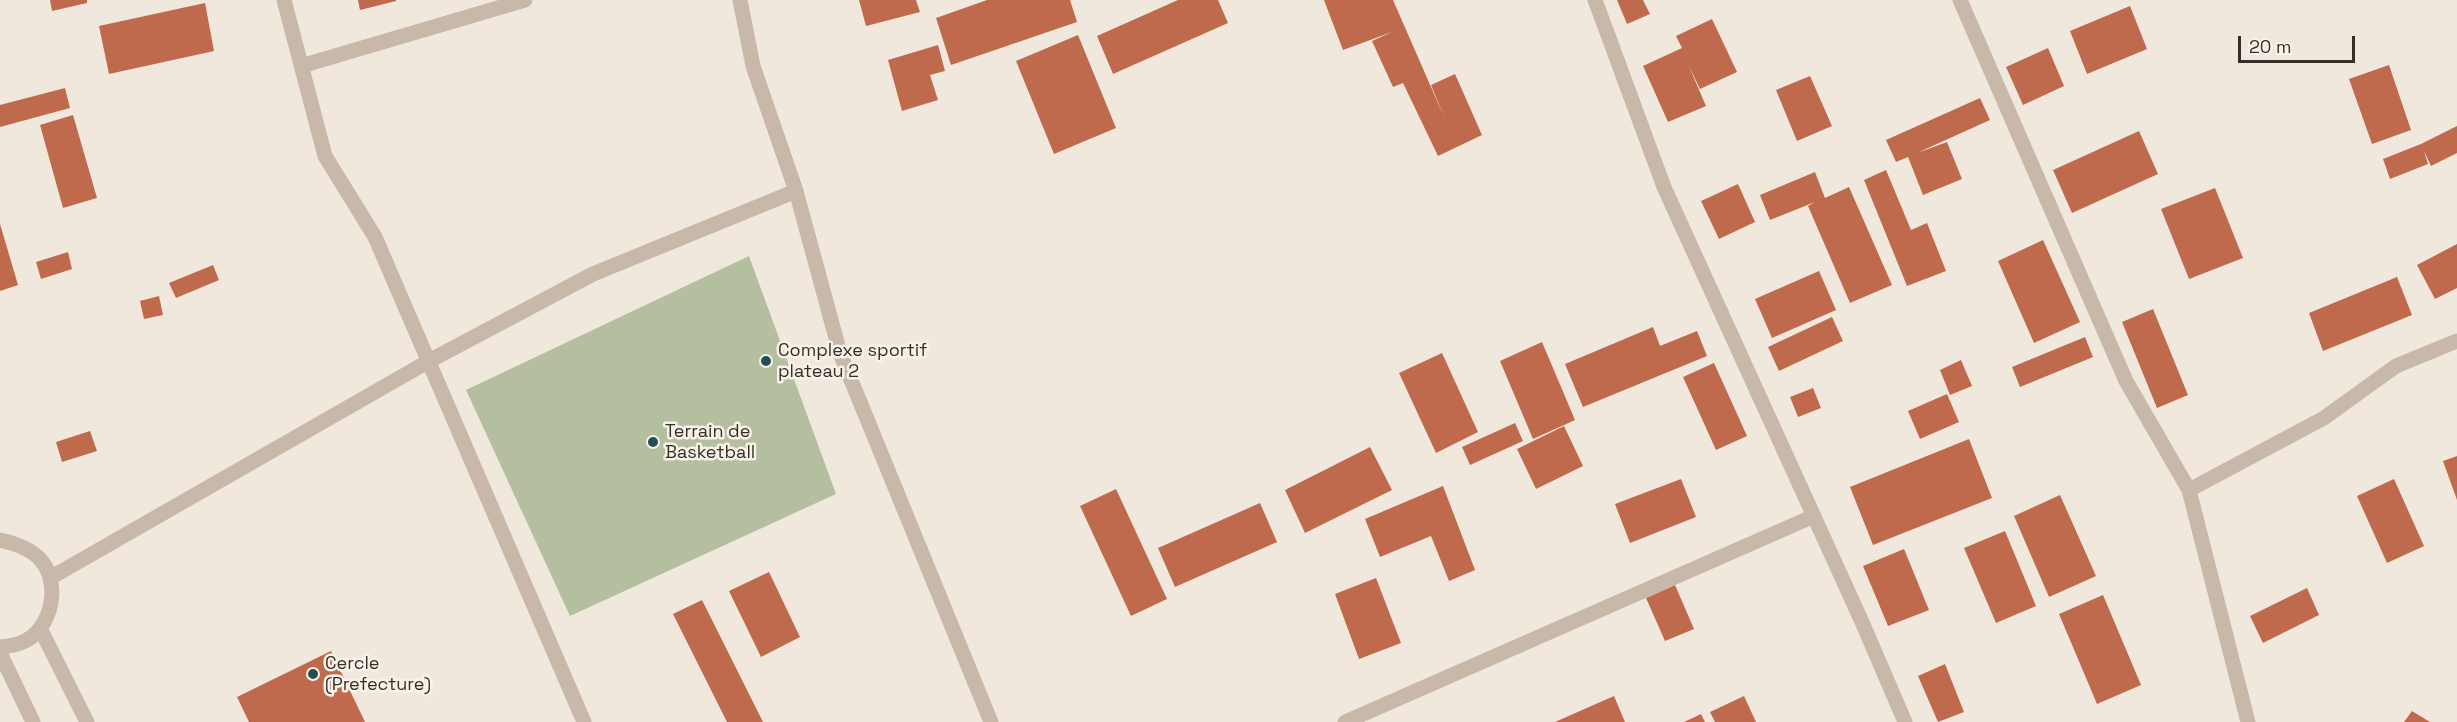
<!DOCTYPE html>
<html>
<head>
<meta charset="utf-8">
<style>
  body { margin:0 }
  #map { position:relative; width:2457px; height:722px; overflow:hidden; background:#f1e8dd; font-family:"Space Grotesk",sans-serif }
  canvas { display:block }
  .scale { position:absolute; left:2238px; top:36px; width:117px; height:27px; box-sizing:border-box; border:3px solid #362d29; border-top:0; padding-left:8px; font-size:18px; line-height:21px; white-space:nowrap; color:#362d29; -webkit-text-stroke:4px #f9f2e9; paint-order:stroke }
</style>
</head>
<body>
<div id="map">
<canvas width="2457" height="722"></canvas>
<div class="scale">20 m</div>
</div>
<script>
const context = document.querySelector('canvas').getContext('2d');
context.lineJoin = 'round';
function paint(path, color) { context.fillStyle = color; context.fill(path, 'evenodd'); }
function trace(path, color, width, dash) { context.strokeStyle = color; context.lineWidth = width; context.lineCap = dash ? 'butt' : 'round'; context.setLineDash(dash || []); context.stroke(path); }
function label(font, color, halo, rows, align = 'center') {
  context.font = font + ' "Space Grotesk",sans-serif'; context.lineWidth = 5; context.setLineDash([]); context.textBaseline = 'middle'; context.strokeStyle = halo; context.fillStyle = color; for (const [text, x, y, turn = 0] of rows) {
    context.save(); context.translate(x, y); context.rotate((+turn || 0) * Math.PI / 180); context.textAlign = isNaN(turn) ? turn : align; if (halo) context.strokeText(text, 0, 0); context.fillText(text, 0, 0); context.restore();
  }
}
paint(new Path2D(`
  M749 256 836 494 570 616 466 390Z`), '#b3bf9e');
paint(new Path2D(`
  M50 0H87V3L52 11Z
  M358 0H396V1L360 10Z
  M859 0H916L920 12 866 26Z
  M987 0H1070L1077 22 951 65 936 18Z
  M1178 0H1218L1228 23 1113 74 1097 36Z
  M1324 0H1393L1445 119 1431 85 1455 74 1482 135 1438 156 1403 83 1393 87 1372 41 1392 32 1343 50Z
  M1617 0H1643L1650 14 1627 24Z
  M205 3 214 51 109 74 99 26Z
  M2130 6 2147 49 2087 74 2070 31Z
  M1712 19 1737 72 1700 89 1688 64 1706 106 1668 122 1643 66 1682 48 1676 36Z
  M1078 35 1116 128 1054 154 1016 61Z
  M938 45 945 71 930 75 938 100 902 111 888 60Z
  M2048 48 2064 86 2023 105 2006 67Z
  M2389 65 2411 130 2372 144 2349 79Z
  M1810 76 1832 126 1797 141 1776 90Z
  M65 88 70 108 0 127V105Z
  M1980 98 1990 120 1917 153 1947 142 1962 179 1923 195 1908 157 1896 162 1886 140Z
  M73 115 97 198 63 208 40 125Z
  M2457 126V153L2431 166 2424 151 2428 164 2390 179 2383 159 2421 144Z
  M2139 131 2158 174 2072 213 2053 170Z
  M1886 170 1911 230 1927 223 1946 271 1907 286 1864 180Z
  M1815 172 1825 198 1849 187 1892 285 1850 303 1808 206 1815 202 1770 220 1760 195Z
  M1738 184 1755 222 1719 239 1701 201Z
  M2215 188 2243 258 2189 279 2161 209Z
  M0 224 18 285 0 291Z
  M2043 240 2080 322 2034 343 1998 261Z
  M2457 244V288L2435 299 2417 265Z
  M68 252 72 269 41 279 36 262Z
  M213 265 219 280 176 298 169 283Z
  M1819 271 1836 310 1772 338 1755 299Z
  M2397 277 2412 315 2323 351 2309 313Z
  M159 296 163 315 144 319 140 301Z
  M2153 309 2188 395 2157 408 2122 322Z
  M1832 317 1843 341 1779 371 1768 347Z
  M1653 327 1660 346 1697 331 1707 356 1583 407 1565 364Z
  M2085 337 2093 357 2020 387 2012 367Z
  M1542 342 1575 420 1533 439 1500 361Z
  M1442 353 1478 432 1436 453 1399 373Z
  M1961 360 1972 386 1950 395 1940 370Z
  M1714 363 1747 436 1716 450 1683 377Z
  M1813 388 1821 408 1798 417 1790 397Z
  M1947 394 1959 422 1920 439 1908 411Z
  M1515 423 1523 441 1470 465 1462 447Z
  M1564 426 1583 466 1536 489 1517 449Z
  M90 431 97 451 62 462 56 442Z
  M1969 439 1992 498 1873 545 1850 487Z
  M1370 447 1392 490 1305 533 1285 490Z
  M2457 456V500L2443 461Z
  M1681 479 1696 517 1630 543 1615 504Z
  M2394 479 2424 546 2387 563 2357 496Z
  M1443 486 1475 570 1449 581 1431 536 1380 557 1365 519Z
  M1116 489 1167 599 1131 616 1080 506Z
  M2060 495 2096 576 2049 597 2014 516Z
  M1260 503 1277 542 1175 587 1158 548Z
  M2005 531 2036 606 1996 623 1964 548Z
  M1904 549 1929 610 1888 626 1863 566Z
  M769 572 800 637 761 657 729 591Z
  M1376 578 1401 643 1359 659 1335 594Z
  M1675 585 1694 629 1665 641 1646 598Z
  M2307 588 2319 615 2263 643 2250 616Z
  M2103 595 2141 685 2097 704 2059 614Z
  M702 600 763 722H727L673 614Z
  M331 651 365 722H249L237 697Z
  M1945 664 1964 712 1938 722 1918 676Z
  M1614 696 1625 722H1555Z
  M1744 696 1756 722H1715L1710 712Z
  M2412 711 2430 722H2404Z
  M1701 714 1705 722H1684Z`), '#bf6a4d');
trace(new Path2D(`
  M284 0 325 156 375 237 584 722
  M740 0 753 66 796 191 840 353 991 722
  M1595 0 1664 187 1862 622 1905 722
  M1960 0 2126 381 2189 490 2248 722
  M301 66 525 0
  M2189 490 2324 418 2396 366 2457 341
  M0 540C14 543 27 547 38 557 61 579 54 624 27 640 18 645 10 646 0 647
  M50 578 429 361 593 274 796 191
  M40 628 87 722
  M0 653 33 722
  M1345 722 1814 516`), '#c8b8a9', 15);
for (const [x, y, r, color] of [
  [766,361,6,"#205155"],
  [653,442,6,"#205155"],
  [313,674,6,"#205155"]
]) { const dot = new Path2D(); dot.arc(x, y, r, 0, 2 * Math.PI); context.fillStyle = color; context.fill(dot); trace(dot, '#f9f2e9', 2); }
label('18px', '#362d29', '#f9f2e9', [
  ["Complexe sportif",778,351],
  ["plateau 2",778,372],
  ["Terrain de",665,432],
  ["Basketball",665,453],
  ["Cercle",325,664],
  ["(Prefecture)",325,685]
], 'left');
</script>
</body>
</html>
